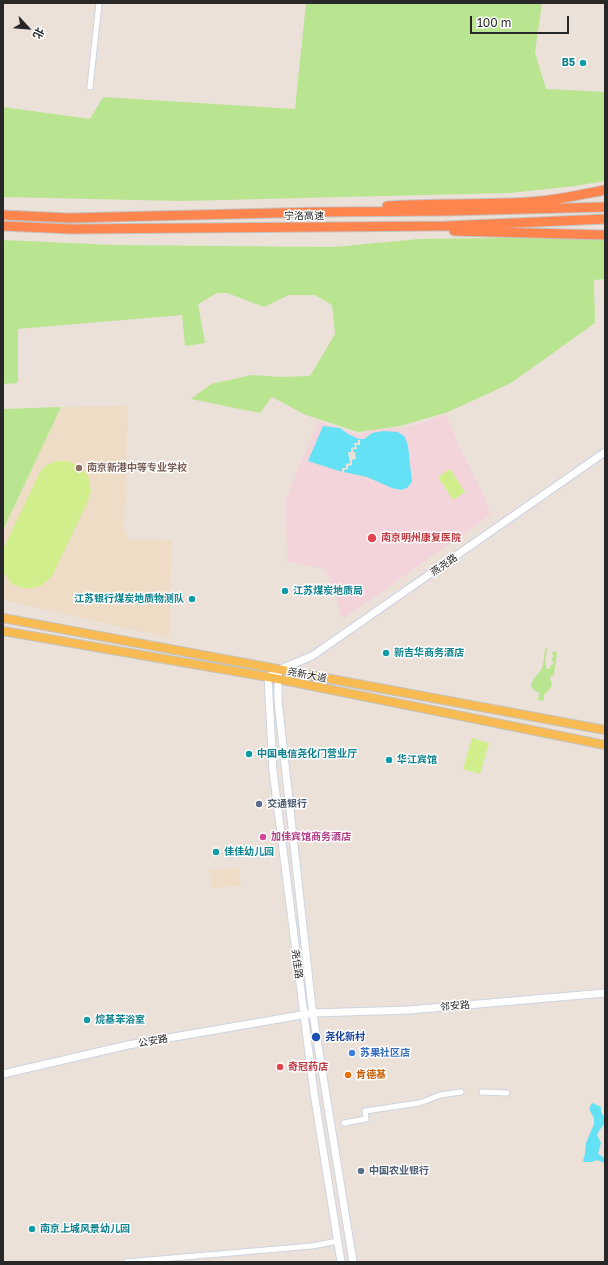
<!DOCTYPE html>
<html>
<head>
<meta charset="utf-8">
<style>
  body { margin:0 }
  #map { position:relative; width:608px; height:1265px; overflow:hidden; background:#ebe1d8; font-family:"Golos Text","Noto Sans SC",sans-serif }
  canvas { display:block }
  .frame { position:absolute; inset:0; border:4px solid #282828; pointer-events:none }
  .north { position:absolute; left:8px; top:8px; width:40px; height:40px; -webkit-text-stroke:3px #fff; paint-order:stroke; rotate:116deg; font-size:11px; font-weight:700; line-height:16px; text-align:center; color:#282828 }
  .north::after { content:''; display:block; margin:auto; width:14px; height:18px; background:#282828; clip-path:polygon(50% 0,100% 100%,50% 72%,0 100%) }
  .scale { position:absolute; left:470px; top:16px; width:99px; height:18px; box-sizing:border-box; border:2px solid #282828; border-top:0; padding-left:5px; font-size:12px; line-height:14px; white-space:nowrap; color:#282828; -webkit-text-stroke:3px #fff; paint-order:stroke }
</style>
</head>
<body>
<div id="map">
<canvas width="608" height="1265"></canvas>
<div class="frame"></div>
<div class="north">北</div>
<div class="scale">100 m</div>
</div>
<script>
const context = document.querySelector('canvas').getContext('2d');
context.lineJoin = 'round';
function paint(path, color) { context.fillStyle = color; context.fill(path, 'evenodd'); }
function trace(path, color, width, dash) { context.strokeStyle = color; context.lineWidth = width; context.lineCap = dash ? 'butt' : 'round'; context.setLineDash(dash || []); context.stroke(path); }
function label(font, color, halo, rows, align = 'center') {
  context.font = font + ' "Golos Text","Noto Sans SC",sans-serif'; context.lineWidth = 3; context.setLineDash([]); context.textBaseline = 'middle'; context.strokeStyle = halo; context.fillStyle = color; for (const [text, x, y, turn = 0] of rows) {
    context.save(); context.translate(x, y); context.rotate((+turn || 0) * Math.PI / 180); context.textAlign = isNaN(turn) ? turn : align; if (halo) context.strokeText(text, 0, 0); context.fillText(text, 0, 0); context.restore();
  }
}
paint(new Path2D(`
  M128 406 124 531 127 532 128 539 172 541 169 638 3 600V530L61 407Z
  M239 868 241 886 211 888 210 870Z`), '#eedcc6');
paint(new Path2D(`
  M446 415 453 433 486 500 490 515 343 619 326 569 287 562 286 499 318 421 359 435 372 429 389 426 402 429Z`), '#f3d4da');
paint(new Path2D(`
  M306 3H542L535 52 546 89 605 92V181L575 186 510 193 426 195 181 201 3 197V107L90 119 103 97 295 109Z
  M572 237 605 239V279L594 280 595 323 511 383 448 412 400 426 358 432 306 415 272 397 260 413 191 399 211 384 252 375 281 377 310 376 335 334 332 305 315 295H289L264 307 227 293H217L198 304 205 343 185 346 182 315 18 329V383L3 384V240L114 245 334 247 419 239Z
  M61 407 3 530V409Z
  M547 648 545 664 546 665V668L549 669H550V666L553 664 554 662 551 660 554 656 552 654V652H557L554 675 550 677 552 686 548 691 545 693 543 701 538 700 539 693C522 685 538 677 542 668 544 662 544 655 545 649Z`), '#b9e591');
paint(new Path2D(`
  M57 461H68L82 468 88 476 91 491 88 501 52 576 41 586 26 589 12 584 3 572V549L40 472 47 465Z
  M450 469 465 492 453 500 438 477Z
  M472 738 489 743 480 774 463 769Z`), '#d1ee8c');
paint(new Path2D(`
  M323 426 340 428 348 434 359 439H364L372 433 383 431 398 432 405 437 408 446 412 482 407 488 401 490 392 488 367 477 339 471 308 461Z
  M592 1103 601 1107C600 1114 604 1114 605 1120 606 1123 599 1130 597 1135L601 1143 598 1154 605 1158 604 1163 597 1160 592 1162H585L583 1161 585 1153 586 1143 594 1124V1118L589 1109Z`), '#64e1f4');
paint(new Path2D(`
  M358 440H360V445H356L357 449H353V452H355L356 459 352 460V465L348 466V469L344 470V474H342V468H346V464L350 463 348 452H351V448L355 447 354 443H358Z`), '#ebe1d8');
const street = new Path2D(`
  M90 87 99 3
  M482 1092 507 1093
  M344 1123 366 1119 365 1111 419 1103 425 1101 440 1095 461 1092
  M126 1262 312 1246 338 1241`);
const secondary = new Path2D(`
  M278 673V701L312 1008 353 1262
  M3 1074 128 1045 313 1013 409 1010 605 993
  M341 1262 314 1093 273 771 268 677 278 670 312 656 605 452`);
const primary = new Path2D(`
  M3 618 605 730
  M3 631 268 677 605 745`);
const highway = new Path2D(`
  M387 206C439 202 490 206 541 201 562 199 584 194 605 190
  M3 215 69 218 318 212 449 211 605 207
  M3 226 71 229 446 226 605 219
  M454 231 605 235`);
trace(street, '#cdd4e2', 7);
trace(secondary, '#cdd4e2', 9);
trace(primary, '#c3c3c3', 10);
trace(highway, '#c3c3c3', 11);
trace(street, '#fff', 5);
trace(secondary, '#fff', 7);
trace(primary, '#f7bb51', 8);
trace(highway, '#ff854f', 9);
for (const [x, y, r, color] of [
  [583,63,4,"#0f9aa8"],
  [79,468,4,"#8d6e63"],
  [372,538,5,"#e0444e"],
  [285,591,4,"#0f9aa8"],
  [192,599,4,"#0f9aa8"],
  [386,653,4,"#0f9aa8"],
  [249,754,4,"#0f9aa8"],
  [389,760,4,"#0f9aa8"],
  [259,804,4,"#5c6f8a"],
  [263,837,4,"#d1479c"],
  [216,852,4,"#0f9aa8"],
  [87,1020,4,"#0f9aa8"],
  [316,1037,5,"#1a4fb4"],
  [352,1053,4,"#3f7fe0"],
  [280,1067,4,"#e0444e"],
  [348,1075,4,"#e8710a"],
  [361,1171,4,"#5c6f8a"],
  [32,1229,4,"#0f9aa8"]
]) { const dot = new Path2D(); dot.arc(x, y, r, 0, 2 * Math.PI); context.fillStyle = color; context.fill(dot); trace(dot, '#fff', 1.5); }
label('bold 10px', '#0d838f', '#fff', [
  ["B5",575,63,"right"],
  ["江苏煤炭地质局",293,591],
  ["江苏银行煤炭地质物测队",184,599,"right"],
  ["新吉华商务酒店",394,653],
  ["中国电信尧化门营业厅",257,754],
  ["华江宾馆",397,760],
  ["佳佳幼儿园",224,852],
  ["烷基苯浴室",95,1020],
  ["南京上城风景幼儿园",40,1229]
], 'left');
label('10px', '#282828', '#fff', [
  ["宁洛高速",304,216],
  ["燕尧路",444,565,-35],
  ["尧新大道",307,675,11],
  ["尧佳路",297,964,83],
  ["邻安路",455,1006,-5],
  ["公安路",153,1041,-10]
]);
label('bold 10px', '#785e54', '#fff', [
  ["南京新港中等专业学校",87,468]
], 'left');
label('bold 10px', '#be3a42', '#fff', [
  ["南京明州康复医院",381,538],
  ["奇冠药店",288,1067]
], 'left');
label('bold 10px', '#4e5e75', '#fff', [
  ["交通银行",267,804],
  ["中国农业银行",369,1171]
], 'left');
label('bold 10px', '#b23c85', '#fff', [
  ["加佳宾馆商务酒店",271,837]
], 'left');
label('bold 10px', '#164399', '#fff', [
  ["尧化新村",325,1037]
], 'left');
label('bold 10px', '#366cbe', '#fff', [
  ["苏果社区店",360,1053]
], 'left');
label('bold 10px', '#c56008', '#fff', [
  ["肯德基",356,1075]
], 'left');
</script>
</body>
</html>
